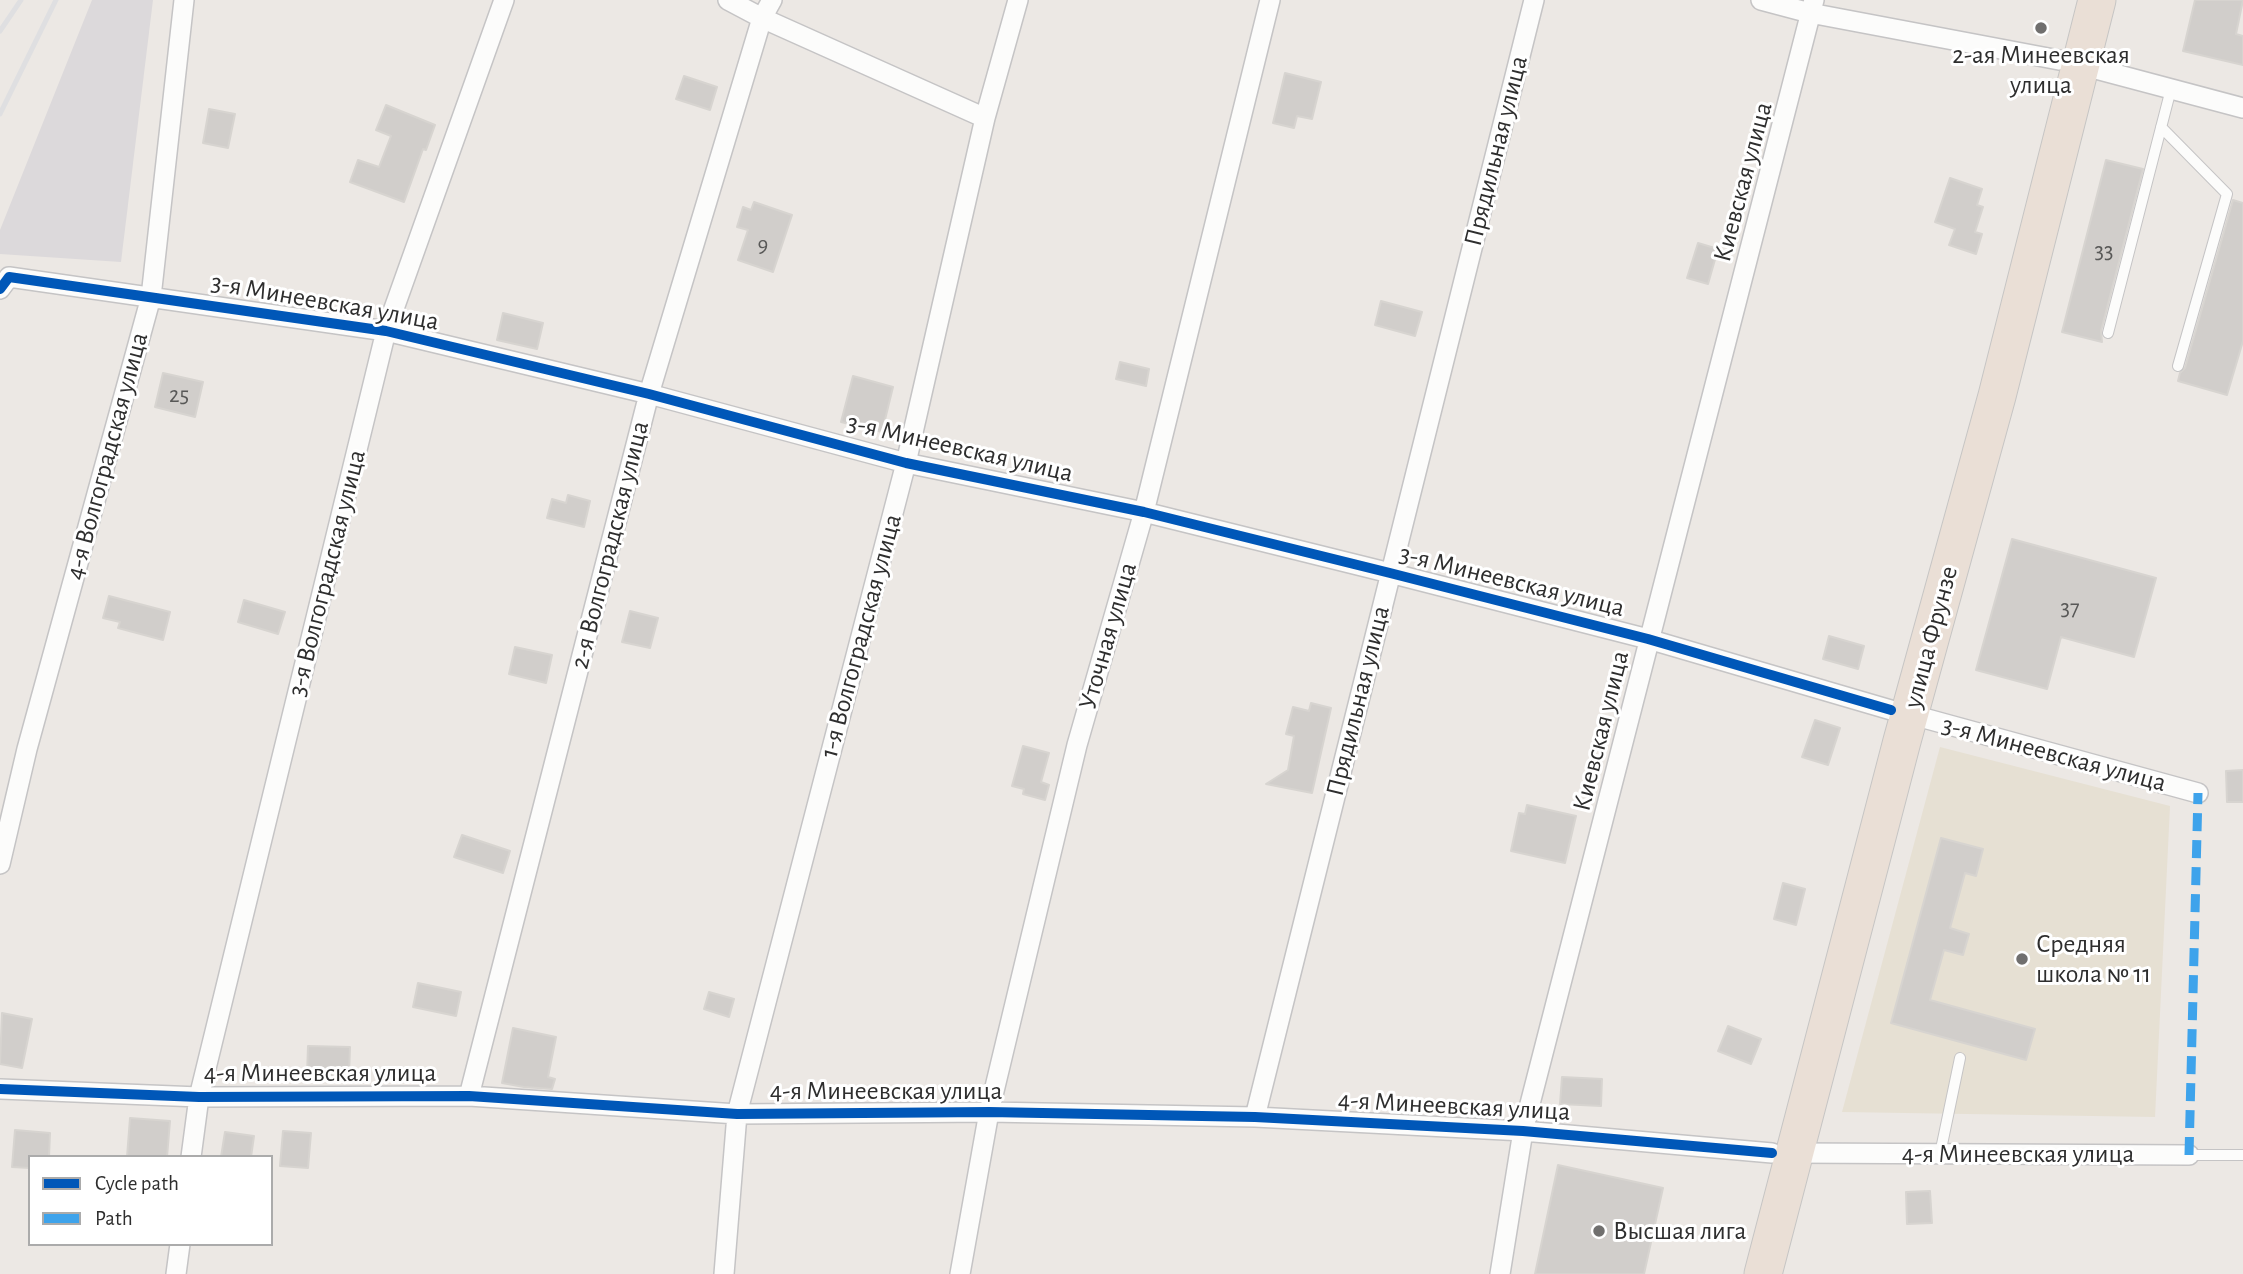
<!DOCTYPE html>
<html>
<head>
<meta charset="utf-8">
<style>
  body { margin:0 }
  #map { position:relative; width:2243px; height:1274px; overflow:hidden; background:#ece8e4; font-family:"Alegreya Sans",sans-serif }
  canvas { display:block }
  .legend { position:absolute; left:28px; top:1155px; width:245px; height:91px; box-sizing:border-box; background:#fff; border:2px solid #ababab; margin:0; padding:9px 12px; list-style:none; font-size:21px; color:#2e2e2e }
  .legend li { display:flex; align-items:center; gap:14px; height:35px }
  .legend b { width:35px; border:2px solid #ababab }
</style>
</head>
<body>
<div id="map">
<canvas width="2243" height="1274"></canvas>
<ul class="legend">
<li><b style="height:9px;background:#0057b8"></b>Cycle path</li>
<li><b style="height:9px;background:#3ea3eb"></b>Path</li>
</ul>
</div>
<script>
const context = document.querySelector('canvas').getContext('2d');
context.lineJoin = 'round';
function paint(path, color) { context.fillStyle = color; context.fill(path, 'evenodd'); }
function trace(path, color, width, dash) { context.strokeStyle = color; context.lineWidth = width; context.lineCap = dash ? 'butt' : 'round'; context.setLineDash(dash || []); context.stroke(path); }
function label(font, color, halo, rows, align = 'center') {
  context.font = font + ' "Alegreya Sans",sans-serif'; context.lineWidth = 6; context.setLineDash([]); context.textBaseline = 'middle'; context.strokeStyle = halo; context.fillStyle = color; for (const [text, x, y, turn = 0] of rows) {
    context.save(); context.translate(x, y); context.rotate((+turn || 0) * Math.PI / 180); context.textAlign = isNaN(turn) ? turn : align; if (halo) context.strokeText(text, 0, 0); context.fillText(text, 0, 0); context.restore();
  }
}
paint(new Path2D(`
  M92 0H153L121 262 0 254V230Z`), '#dcd9db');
paint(new Path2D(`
  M1940 747 2170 806 2155 1117 1842 1112Z`), '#e6e0d3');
const building = new Path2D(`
  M2195 0H2243L2236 34 2243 36V65L2183 51Z
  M1285 73 1321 82 1312 119 1297 116 1294 128 1273 123Z
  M684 76 717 87 710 110 676 99Z
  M386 105 435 125 426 150 423 149 404 202 350 182 358 160 379 167 391 136 376 130Z
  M209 109 235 114 228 148 203 143Z
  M2106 160 2143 169 2101 331 2102 342 2062 332Z
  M1950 178 1982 189 1977 205 1983 207 1975 232 1982 234 1976 254 1949 245 1955 229 1935 222Z
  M2233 200 2243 203V341L2227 395 2178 381 2180 373 2185 368Z
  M754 202 792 215 773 272 738 260 748 230 737 227 743 207 751 210Z
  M1698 243 1718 249 1708 284 1687 278Z
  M1381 301 1422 312 1415 336 1375 325Z
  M503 313 543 323 537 349 497 340Z
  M1120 362 1149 369 1146 386 1116 379Z
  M163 373 203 382 195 417 155 407Z
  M853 376 893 387 882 432 841 422Z
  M568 495 590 501 584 527 547 518 552 499 566 503Z
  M2012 539 2156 578 2134 657 2061 637 2047 689 1976 670Z
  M109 596 170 612 163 640 118 628 120 622 103 618Z
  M244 600 285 612 278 634 238 622Z
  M630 611 658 618 650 648 622 642Z
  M1829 636 1864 646 1858 669 1823 659Z
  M515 647 552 655 546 683 509 674Z
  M1311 703 1331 708 1312 793 1266 784 1288 770 1294 736 1286 734 1293 707 1309 711Z
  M1815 720 1840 728 1828 765 1802 757Z
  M1023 746 1049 753 1041 782 1049 785 1045 800 1023 794 1024 789 1012 786Z
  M2243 770V802H2227L2226 771Z
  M1527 805 1576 816 1565 863 1511 851 1519 813 1525 814Z
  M462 835 510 851 503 873 454 857Z
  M1941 838 1983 849 1976 876 1965 873 1950 928 1969 934 1963 955 1944 950 1930 1000 2035 1029 2026 1060 1891 1023Z
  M1783 883 1805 889 1796 925 1774 919Z
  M418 983 461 992 456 1016 413 1007Z
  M709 992 734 999 729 1017 704 1009Z
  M2 1013 32 1019 22 1068 0 1064Z
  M1728 1026 1761 1039 1751 1064 1718 1051Z
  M513 1028 556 1037 548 1077 555 1079 552 1089 524 1087 502 1083Z
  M308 1046 350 1047 349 1075H307Z
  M1562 1077 1602 1079 1601 1106 1560 1104Z
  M130 1118 170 1121 167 1157H127Z
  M15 1130 50 1133 49 1157H30V1168L12 1167Z
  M283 1131 311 1133 308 1168 280 1166Z
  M225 1132 254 1136 251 1157H221Z
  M1558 1165 1663 1188 1644 1274H1535Z
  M1930 1191 1932 1223 1907 1224 1906 1192Z`);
paint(building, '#d1cecb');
trace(building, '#d7d4d0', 2);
const lane = new Path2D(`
  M2161 127 2227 194 2178 366
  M2108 333 2171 89
  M1940 1154 1960 1058
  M2189 1155H2243`);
const street = new Path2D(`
  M728 0 762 18 985 118
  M1761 0 1810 13 2059 60
  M2081 65 2243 108
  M0 289 9 277 386 331 649 394 906 463 1144 512 1390 573 1648 639 1891 710
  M1909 714 2198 793
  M0 864 27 749 151 297 184 0
  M0 1089 199 1097 469 1096 737 1114 989 1112 1255 1117 1523 1131 1772 1153
  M469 1096 649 394 762 18 772 0
  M1255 1117 1534 0
  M1794 1153 2189 1155
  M191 1157 199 1097 386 331 504 0
  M176 1274 180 1244
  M724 1274 737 1114 906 463 985 118 1018 0
  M960 1274 989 1112 1077 745 1144 512 1270 0
  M1500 1274 1523 1131 1814 0`);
const highway = new Path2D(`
  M1763 1274 1902 741 1997 396 2097 0`);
trace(lane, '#c5c4c5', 12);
trace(street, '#c5c4c5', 22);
trace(highway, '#c6c5c4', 39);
trace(lane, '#fcfcfb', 10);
trace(street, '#fcfcfb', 19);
trace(highway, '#eadfd6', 37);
trace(new Path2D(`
  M0 31 21 0
  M0 114 56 0`), '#dfdfe1', 5);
trace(new Path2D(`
  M2189 1155 2198 793`), '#3ea3eb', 9, [18, 9]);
trace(new Path2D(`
  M0 289 9 277 386 331 649 394 906 463 1144 512 1390 573 1648 639 1891 710
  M0 1089 199 1097 469 1096 737 1114 989 1112 1255 1117 1523 1131 1772 1153`), '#0057b8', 10);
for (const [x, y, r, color] of [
  [2041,28,7,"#706f6e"],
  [2022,959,7,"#706f6e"],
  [1599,1231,7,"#706f6e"]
]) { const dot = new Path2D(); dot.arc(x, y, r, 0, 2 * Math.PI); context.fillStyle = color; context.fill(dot); trace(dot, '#fff', 2.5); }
label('23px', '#585857', null, [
  ["9",763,245],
  ["33",2104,251],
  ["25",179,395],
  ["37",2070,608]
]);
label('26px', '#2e2e2e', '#fff', [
  ["2-ая Минеевская",2041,55,"center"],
  ["улица",2041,85,"center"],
  ["Средняя",2036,944],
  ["школа № 11",2036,974],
  ["Высшая лига",1613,1231]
], 'left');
label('26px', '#2e2e2e', '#fff', [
  ["Прядильная улица",1496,151,-76],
  ["Киевская улица",1743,182,-75],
  ["3-я Минеевская улица",325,302,10],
  ["3-я Минеевская улица",960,448,13],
  ["4-я Волгоградская улица",107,456,-75],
  ["2-я Волгоградская улица",610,545,-76],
  ["3-я Волгоградская улица",327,573,-76],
  ["3-я Минеевская улица",1512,581,14],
  ["1-я Волгоградская улица",861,636,-75],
  ["Уточная улица",1108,636,-74],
  ["улица Фрунзе",1931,637,-75],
  ["Прядильная улица",1358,701,-76],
  ["Киевская улица",1601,731,-76],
  ["3-я Минеевская улица",2054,754,15],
  ["4-я Минеевская улица",320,1073],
  ["4-я Минеевская улица",886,1091],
  ["4-я Минеевская улица",1454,1106,3],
  ["4-я Минеевская улица",2018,1154]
]);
</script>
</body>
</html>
